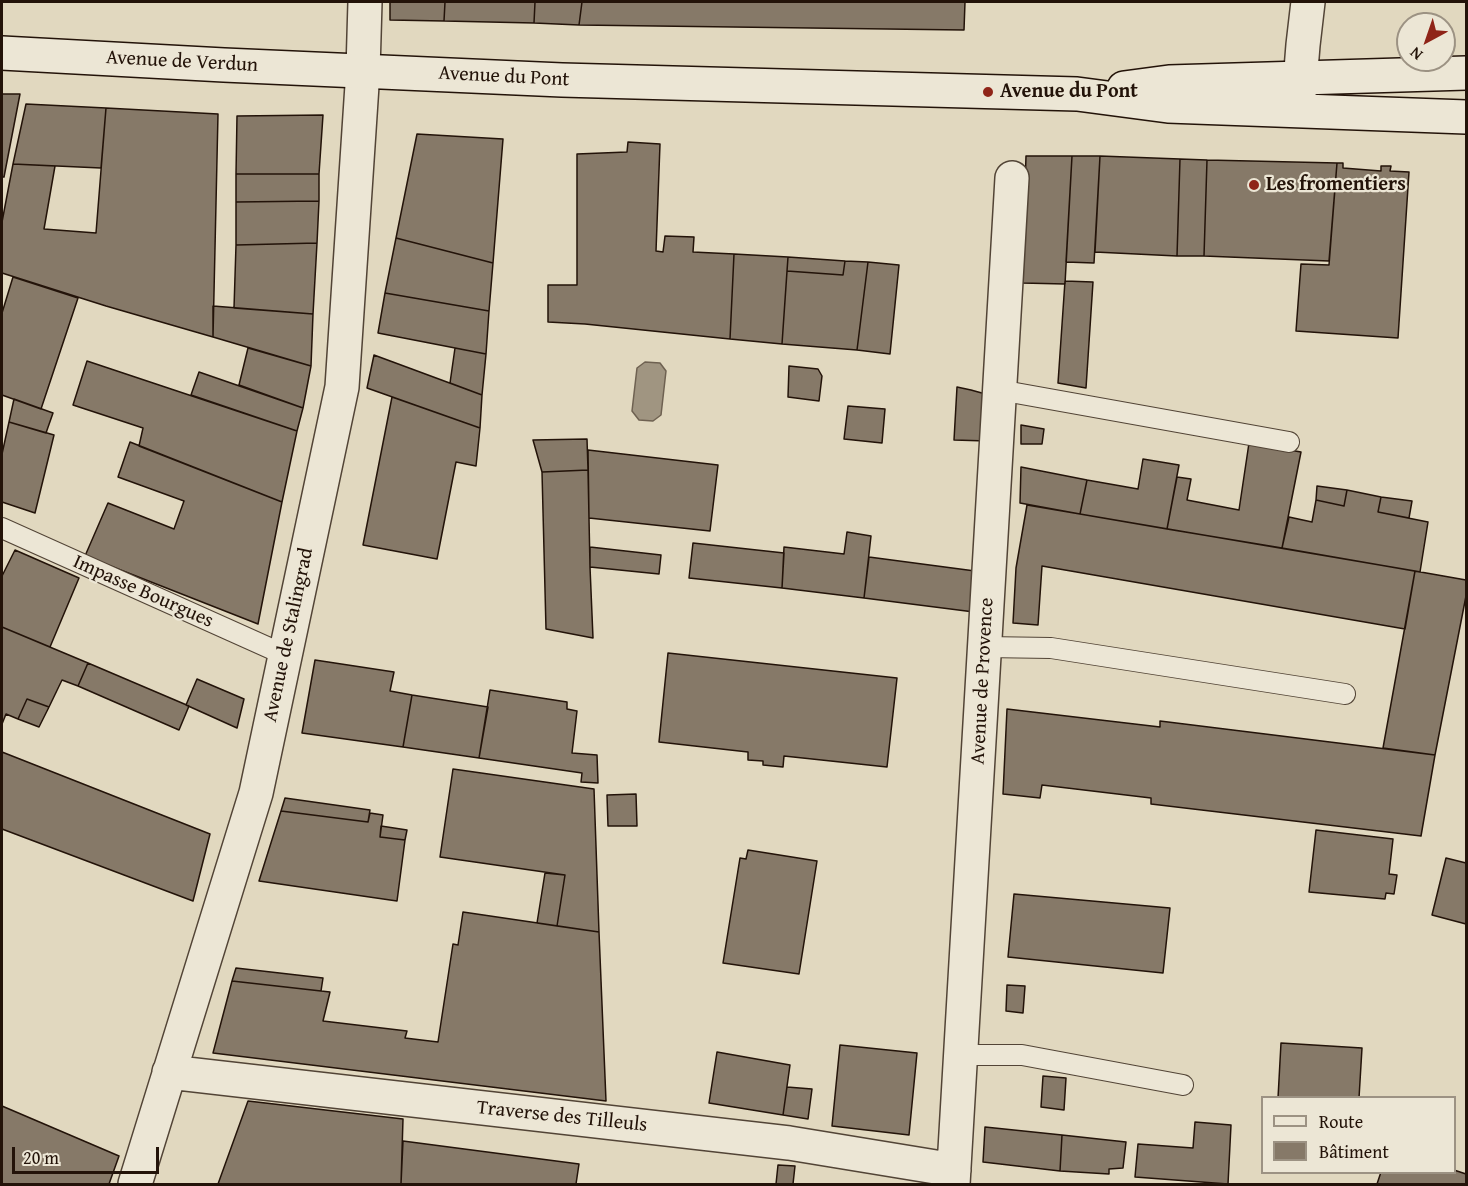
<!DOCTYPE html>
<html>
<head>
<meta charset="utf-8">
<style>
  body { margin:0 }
  #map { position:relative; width:1468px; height:1186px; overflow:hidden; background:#e1d8bf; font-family:"Gentium Book Plus",serif }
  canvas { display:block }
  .frame { position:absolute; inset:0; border:3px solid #231309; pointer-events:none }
  .legend { position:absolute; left:1261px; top:1096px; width:195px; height:78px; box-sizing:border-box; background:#ece6d5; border:2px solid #9c9283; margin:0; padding:8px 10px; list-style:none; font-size:18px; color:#231309 }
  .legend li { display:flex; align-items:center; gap:12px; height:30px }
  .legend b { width:30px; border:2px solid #9c9283 }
  .north { position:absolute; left:1396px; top:12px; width:60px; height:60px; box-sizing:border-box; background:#ece6d5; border:2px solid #9c9283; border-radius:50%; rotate:220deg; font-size:16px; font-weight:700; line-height:24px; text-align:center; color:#231309 }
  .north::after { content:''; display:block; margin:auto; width:21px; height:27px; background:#8f2418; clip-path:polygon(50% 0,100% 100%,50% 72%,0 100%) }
  .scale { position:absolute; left:12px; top:1147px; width:147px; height:27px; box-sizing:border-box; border:3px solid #231309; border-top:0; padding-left:8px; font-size:18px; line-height:21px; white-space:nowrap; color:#231309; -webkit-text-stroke:4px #ece6d5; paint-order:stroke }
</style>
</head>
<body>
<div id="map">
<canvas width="1468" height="1186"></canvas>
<div class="frame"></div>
<ul class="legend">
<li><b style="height:8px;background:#ece6d5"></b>Route</li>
<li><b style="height:16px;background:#867968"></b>Bâtiment</li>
</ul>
<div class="north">N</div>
<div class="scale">20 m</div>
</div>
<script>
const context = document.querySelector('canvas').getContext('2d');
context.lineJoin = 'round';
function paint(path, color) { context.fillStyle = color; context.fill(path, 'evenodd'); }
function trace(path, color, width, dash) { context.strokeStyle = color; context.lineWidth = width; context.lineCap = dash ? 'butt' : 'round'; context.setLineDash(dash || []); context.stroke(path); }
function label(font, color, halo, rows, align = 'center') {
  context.font = font + ' "Gentium Book Plus",serif'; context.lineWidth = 4.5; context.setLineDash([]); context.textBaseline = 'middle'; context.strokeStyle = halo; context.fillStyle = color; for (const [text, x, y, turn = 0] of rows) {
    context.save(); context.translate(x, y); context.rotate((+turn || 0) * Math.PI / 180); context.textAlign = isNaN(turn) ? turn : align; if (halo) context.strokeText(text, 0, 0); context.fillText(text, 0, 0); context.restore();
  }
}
const water = new Path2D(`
  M645 362 660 363 666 371 661 415 653 421 639 420 632 411 637 368Z`);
paint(water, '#a09581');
trace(water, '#6e6151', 1.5);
const building = new Path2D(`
  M390 2H445L444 21 390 20Z
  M445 2H535L534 23 444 21Z
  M535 2H582L579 25 534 23Z
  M582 2H965L964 30 579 25Z
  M2 94H20L4 177H2Z
  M26 104 106 108 101 168 13 164Z
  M106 108 218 114 213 337 106 306 2 273V222L13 164 55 166 44 229 96 233Z
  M323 115 319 174H236L237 116Z
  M417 134 503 139 493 263 396 238Z
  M628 142 660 144 656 251 663 252 665 236 694 237 693 252 734 254 730 339 585 324 548 322V285H577V154L627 152Z
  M1026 156H1072L1065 284 1022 283Z
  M1072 156H1100L1094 263 1066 262Z
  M1100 156 1180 159 1177 256 1095 252Z
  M1180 159 1207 160 1204 256H1177Z
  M1207 160 1337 163 1329 261 1204 256Z
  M1337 163H1343V168L1381 171V166H1391L1390 171 1409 172 1398 338 1296 331 1301 264 1329 265Z
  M236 174H319V201L236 202Z
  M319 201 317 243 236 245V202Z
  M396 238 493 263 489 311 385 293Z
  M317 243 313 314 234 308 236 245Z
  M734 254 788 257 782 344 730 339Z
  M788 257 845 261 843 275 787 271Z
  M845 261 868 262 857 350 782 344 787 271 843 275Z
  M868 262 899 265 890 354 857 350Z
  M13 277 78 298 41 409 2 395V313Z
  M1065 281 1093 282 1086 388 1058 383Z
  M385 293 489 311 486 354 378 333Z
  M213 306 313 314 311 366 213 337Z
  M248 348 311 366 303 408 239 385Z
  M455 348 486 354 482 395 450 383Z
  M374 355 482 395 480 428 367 388Z
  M87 361 297 431 282 502 139 446 143 428 73 405Z
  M789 366 818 369 822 376 819 401 788 397Z
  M199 372 303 408 297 431 191 395Z
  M957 387 971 390 989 395 987 441 954 440Z
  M392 397 480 428 476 466 456 462 437 559 363 545Z
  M14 399 53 413 46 433 9 422Z
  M848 406 885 409 882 443 844 439Z
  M9 422 54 435 35 513 2 502V454Z
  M1021 425 1044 429 1042 444H1021Z
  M587 439 588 470 542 472 533 440Z
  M130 442 282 502 258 624 85 556 108 503 174 529 184 501 118 477Z
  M1249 443 1301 452 1282 548 1167 529 1177 477 1191 479 1187 500 1239 510Z
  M588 450 718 465 710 531 589 518Z
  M1143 459 1179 465 1167 529 1080 514 1087 480 1138 489Z
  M1021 467 1087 480 1080 514 1020 503Z
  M588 470 590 567 593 638 546 629 542 472Z
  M1317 486 1347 490 1344 506 1316 500Z
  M1347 490 1381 497 1378 512 1428 522 1420 572 1282 548 1289 517 1312 522 1316 500 1344 506Z
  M1381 497 1412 501 1409 518 1378 512Z
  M1027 505 1415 571 1405 629 1042 566 1038 625 1013 623 1016 568Z
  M847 532 871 536 864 598 782 588 784 547 844 554Z
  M693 543 784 553 782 588 689 578Z
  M590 547 661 555 659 574 590 567Z
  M15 550 79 578 50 647 2 627V576Z
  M869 557 975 571 974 612 864 598Z
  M1415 571 1466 580V596L1435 755 1383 748Z
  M2 627 88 663 78 686 62 680 49 707 27 699 18 719 6 714 2 724Z
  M668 653 897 678 887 767 784 756 783 767 763 765V761L748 760V752L659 742Z
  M315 660 394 672 390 691 412 695 403 747 302 733Z
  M88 663 189 706 179 730 78 686Z
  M197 679 244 699 237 728 186 705Z
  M490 690 567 702V709L577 711 572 753 597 755 598 783 581 782 582 773 479 758Z
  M412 695 488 707 479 758 403 747Z
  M27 699 49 707 39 727 18 719Z
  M1007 709 1160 727V721L1435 755 1421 836 1151 804V798L1042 785 1040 798 1003 794Z
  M2 752 210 834 193 901 2 829Z
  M453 769 594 789 599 932 557 926 565 875 440 857Z
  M636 794 637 826H608L607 795Z
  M285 798 370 810 368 822 281 811Z
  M281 811 368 822 370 813 383 815 380 837 405 840 397 901 259 881Z
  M381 826 407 830 405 840 380 837Z
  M1316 830 1393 839 1389 874 1397 875 1394 894 1386 893 1385 899 1309 892Z
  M748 850 817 861 799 974 723 963 740 858 746 859Z
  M1446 858 1466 863V924L1432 915Z
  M545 873 565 875 557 926 537 923Z
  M1014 894 1170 908 1163 973 1008 957Z
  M463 912 599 932 606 1101 213 1053 232 981 330 992 323 1021 407 1031 405 1038 438 1042 453 944 458 945Z
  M236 968 323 978 321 991 232 981Z
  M1007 985 1025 986 1023 1013 1006 1011Z
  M1281 1043 1362 1048 1359 1098H1278Z
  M840 1045 917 1053 909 1135 832 1126Z
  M717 1052 790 1065 783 1115 709 1103Z
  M1043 1076 1066 1078 1064 1110 1041 1107Z
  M787 1087 812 1089 808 1119 783 1115Z
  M248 1101 403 1119 401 1184H218Z
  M2 1106 119 1156 109 1184H2Z
  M1195 1122 1231 1125 1228 1184 1135 1177 1138 1144 1193 1148Z
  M985 1127 1062 1135 1060 1171 983 1162Z
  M1062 1135 1126 1142 1123 1168 1109 1169V1174L1060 1171Z
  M403 1141 579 1164 576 1184H401Z
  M778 1165 795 1166 793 1184H776Z
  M1454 1170 1466 1174V1184H1377L1381 1172H1454Z`);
paint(building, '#867968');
trace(building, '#231309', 1.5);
const lane = new Path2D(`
  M999 390 1289 442
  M2 528 285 655
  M985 647 1051 648 1345 694
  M961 1055H1022L1183 1085`);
const street = new Path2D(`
  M1298 107 1303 45 1308 2
  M169 1072 789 1143 954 1170
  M135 1184 256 793 342 387 363 70 365 2
  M953 1184 1012 178`);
const secondary = new Path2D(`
  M2 53 224 65 562 80 1077 94 1168 106 1466 117
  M1124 88 1169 82 1466 73`);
trace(lane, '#524436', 22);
trace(street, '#524436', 36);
trace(secondary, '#231309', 36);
trace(lane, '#ece6d5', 20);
trace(street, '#ece6d5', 33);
trace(secondary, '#ece6d5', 33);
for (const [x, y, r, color] of [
  [988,92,6,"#8f2418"],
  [1254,185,6,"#8f2418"]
]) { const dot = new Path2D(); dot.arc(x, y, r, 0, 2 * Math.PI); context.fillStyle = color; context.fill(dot); trace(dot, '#ece6d5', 2); }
label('20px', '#231309', '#ece6d5', [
  ["Avenue de Verdun",182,62,3],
  ["Avenue du Pont",504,77,3],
  ["Impasse Bourgues",143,592,24],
  ["Avenue de Stalingrad",289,635,-78],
  ["Avenue de Provence",983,681,-87],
  ["Traverse des Tilleuls",562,1117,6]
]);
label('bold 20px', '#231309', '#ece6d5', [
  ["Avenue du Pont",1000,92],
  ["Les fromentiers",1266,185]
], 'left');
</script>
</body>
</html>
